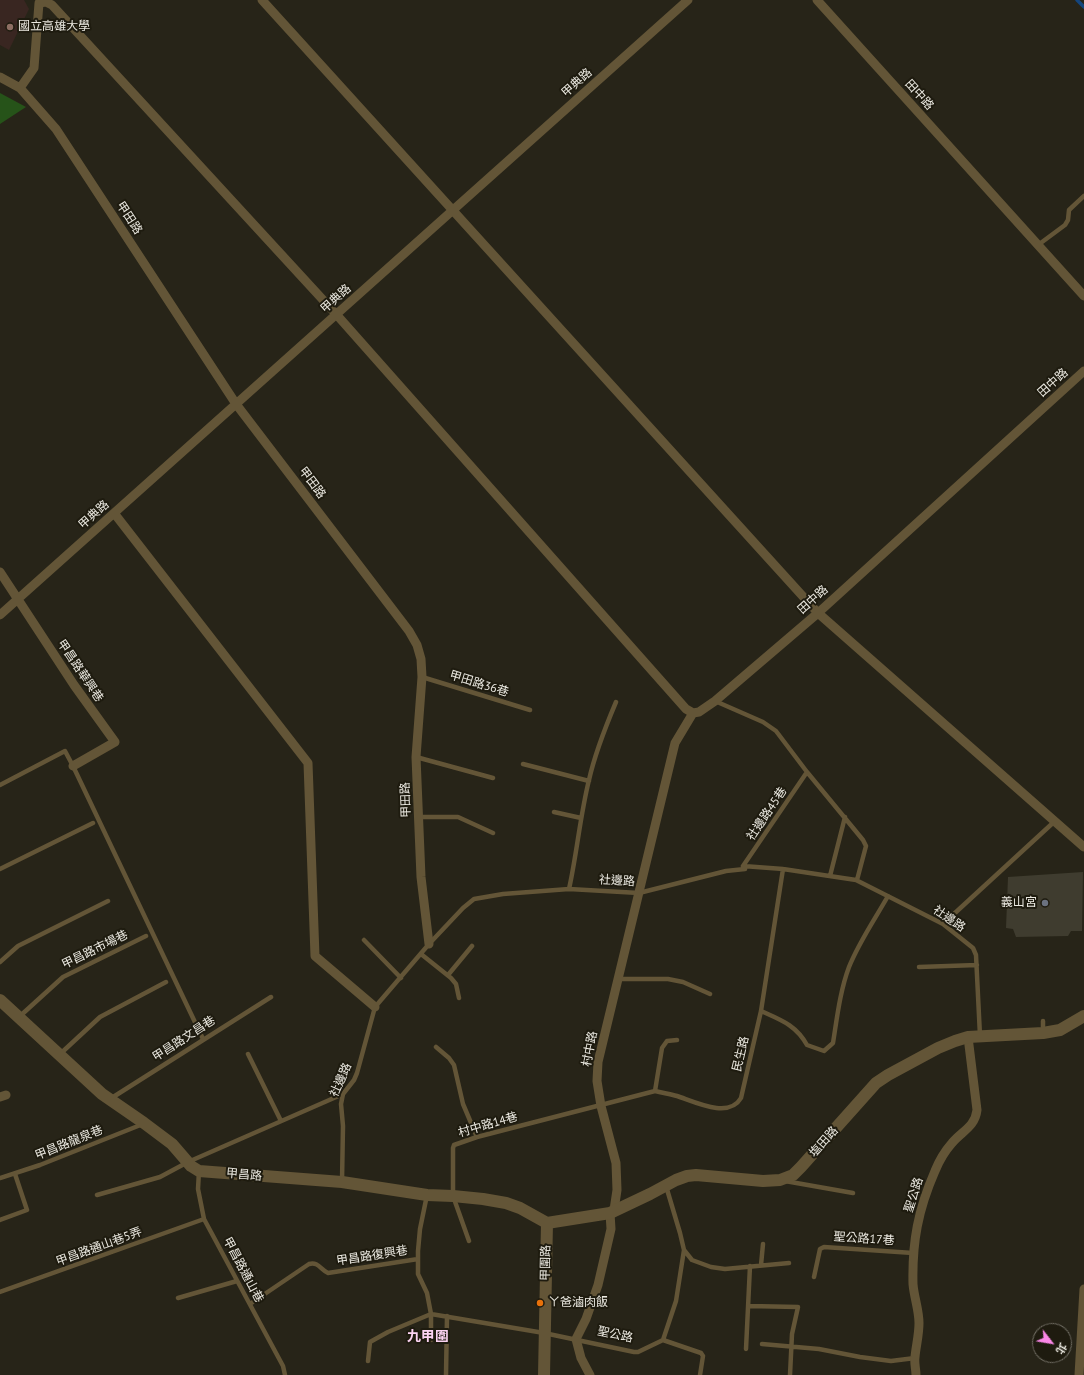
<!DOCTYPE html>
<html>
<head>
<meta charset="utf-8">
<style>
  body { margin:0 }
  #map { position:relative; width:1084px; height:1375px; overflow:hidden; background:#272418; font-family:"PT Sans","Noto Sans TC",sans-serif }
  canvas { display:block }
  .north { position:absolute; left:1032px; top:1323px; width:40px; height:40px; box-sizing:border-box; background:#1e1b0f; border:1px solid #706d63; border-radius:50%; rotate:121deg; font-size:11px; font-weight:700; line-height:16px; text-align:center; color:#ebe9e1 }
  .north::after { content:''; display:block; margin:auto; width:14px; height:18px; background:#fa87e7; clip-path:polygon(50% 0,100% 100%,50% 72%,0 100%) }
</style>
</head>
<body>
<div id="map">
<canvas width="1084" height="1375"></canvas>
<div class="north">北</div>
</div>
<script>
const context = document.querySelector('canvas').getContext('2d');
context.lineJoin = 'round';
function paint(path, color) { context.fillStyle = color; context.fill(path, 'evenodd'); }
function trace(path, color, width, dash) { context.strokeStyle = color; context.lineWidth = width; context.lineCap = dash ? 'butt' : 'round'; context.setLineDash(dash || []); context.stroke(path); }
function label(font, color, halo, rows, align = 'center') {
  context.font = font + ' "PT Sans","Noto Sans TC",sans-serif'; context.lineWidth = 4; context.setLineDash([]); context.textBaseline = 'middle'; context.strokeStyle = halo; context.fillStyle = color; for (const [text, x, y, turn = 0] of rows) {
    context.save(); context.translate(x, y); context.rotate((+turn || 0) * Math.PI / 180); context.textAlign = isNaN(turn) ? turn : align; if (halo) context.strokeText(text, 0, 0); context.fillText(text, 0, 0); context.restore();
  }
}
paint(new Path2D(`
  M0 0H24L29 9 9 50 0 45Z`), '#392621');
paint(new Path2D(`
  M0 93 26 107 0 124Z`), '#265319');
trace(new Path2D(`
  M1077 0 1084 7`), '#14457d', 3.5);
paint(new Path2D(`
  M1083 872 1082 931H1071L1068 936 1016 937 1013 929 1006 928 1008 877Z`), '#3f3c2f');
trace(new Path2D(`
  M1038 245 1065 225 1068 220 1069 210 1084 196
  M422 677 530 710
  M715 701 763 722 776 731 807 772 863 840 866 846 857 880
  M416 757 493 778
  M523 764 589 781
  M0 785 65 751 73 766 203 1039
  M554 812 581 818
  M419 817H458L493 833
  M743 866 807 772
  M0 869 93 823
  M830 876 845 817
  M569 889C577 853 580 816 589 780 595 753 605 728 616 702
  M943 924 1055 821
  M364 940 401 978
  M421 954 451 978 456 984 459 998
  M0 962 18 946 108 901
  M919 967 977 965
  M448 975 472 946
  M618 979H668L683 982 710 994
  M761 1011C781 1020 796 1025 807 1045L824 1051 833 1043C837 1018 840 991 849 967 859 942 875 919 888 896
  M19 1017 63 977 146 936
  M1043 1033V1021
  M436 1047 449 1058 454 1065 463 1104 477 1137
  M248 1054 281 1121
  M59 1055 100 1017 166 982
  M655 1091 662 1048 667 1041 677 1040
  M110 1099 271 997
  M199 1171 198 1189 204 1219 283 1366 285 1375
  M0 1178 40 1165 143 1124
  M342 1181 343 1126 341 1104 343 1094 354 1080 357 1073 375 1007 429 944 463 908 474 899 503 894 569 889 639 893 726 871 745 869 743 866 783 869 856 880 943 924 973 948 976 955 980 1036
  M785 1181 853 1193
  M666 1186 680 1233 684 1250 692 1260 711 1267 725 1269 789 1263
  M97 1195 160 1177 188 1162 343 1094
  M427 1195 420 1229 418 1251V1274L427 1293 431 1314V1340
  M0 1220 27 1210 15 1174
  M469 1241 453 1196V1148L454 1145 477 1137 655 1091C663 1093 670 1094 677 1096 695 1102 729 1119 741 1098L761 1011 783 869
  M761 1265 763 1244
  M814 1277 820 1249 824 1247 913 1253
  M0 1292 204 1219
  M178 1298 237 1281
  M250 1304 309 1264C318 1261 321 1270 328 1273L418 1259
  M749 1306 798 1307 792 1334 790 1375
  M663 1340 676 1301 684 1250
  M762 1344 819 1349 860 1357 891 1361 915 1358
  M746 1349 750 1266
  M368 1361 370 1342 388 1332 431 1314 544 1333 634 1352H638L663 1340 701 1353 703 1356 700 1375
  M446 1375 447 1316`), '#635537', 4.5);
trace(new Path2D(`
  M262 0 818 613 1084 847
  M817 0 1084 296
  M0 77 20 88 56 129 236 404 409 631 417 645 421 659 422 677 416 757 421 877 429 944
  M20 88 34 68 39 3 46 2 52 5 336 314 686 709 693 713
  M114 513 308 763 315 956 375 1007
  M0 572 74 685 115 742 73 766
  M0 615 688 0
  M0 1097 6 1095
  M614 1210 617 1190 616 1163 601 1106 597 1081 598 1062 675 743 693 713 699 712 715 701 818 613 1084 371
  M590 1375 581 1358 576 1339 586 1319 598 1285 611 1229 610 1213
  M916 1375C916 1369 914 1363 915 1357 916 1346 919 1335 919 1323 919 1310 914 1297 913 1284 912 1242 918 1210 935 1171 939 1161 945 1151 952 1143 962 1131 975 1127 977 1110L968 1037
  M1079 1375 1084 1289`), '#635537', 9);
trace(new Path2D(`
  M0 1000 102 1094 144 1123 172 1144 191 1166 199 1171 342 1182 427 1195 453 1196 483 1199 506 1203 520 1208 547 1223
  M547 1223 610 1213 650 1194 676 1180 687 1176 696 1175 763 1181 780 1180 793 1175 801 1167 876 1083 888 1075 938 1048 955 1041 968 1037 1043 1033 1060 1030 1084 1016
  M544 1375 547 1223`), '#635537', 12);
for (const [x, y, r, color] of [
  [10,27,4,"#8d6e63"],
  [1045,903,4,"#6b7280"],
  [540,1303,4,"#e8710a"]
]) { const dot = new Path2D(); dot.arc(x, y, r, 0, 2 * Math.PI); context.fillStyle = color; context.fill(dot); trace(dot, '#1e1b0f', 1.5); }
label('12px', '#ebe9e1', '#1e1b0f', [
  ["國立高雄大學",18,27],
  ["義山宮",1037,903,"right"],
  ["ㄚ爸滷肉飯",548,1303]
], 'left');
label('12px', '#ebe9e1', '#1e1b0f', [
  ["甲典路",577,83,-42],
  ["田中路",919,95,48],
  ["甲田路",129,218,57],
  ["甲典路",336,299,-42],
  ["田中路",1053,383,-42],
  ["甲田路",312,483,53],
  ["甲典路",94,515,-42],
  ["田中路",813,600,-42],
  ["甲昌路華興巷",80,671,56],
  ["甲田路36巷",479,684,17],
  ["甲田路",406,800,-92],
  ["社邊路45巷",767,814,-56],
  ["社邊路",617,881,3],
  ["社邊路",949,919,34],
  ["甲昌路市場巷",95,950,-26],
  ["甲昌路文昌巷",184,1039,-33],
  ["村中路",590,1049,-79],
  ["民生路",741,1054,-77],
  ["社邊路",341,1080,-66],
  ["村中路14巷",488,1125,-16],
  ["塩田路",824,1142,-48],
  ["甲昌路龍泉巷",69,1143,-22],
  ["甲昌路",244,1175,5],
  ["聖公路",914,1195,-72],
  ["聖公路17巷",864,1239,4],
  ["甲昌路通山巷5弄",99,1247,-20],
  ["甲昌路復興巷",372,1256,-9],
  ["甲圍路",546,1263,-89],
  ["甲昌路通山巷",243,1270,62],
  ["聖公路",615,1335,12]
]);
label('bold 14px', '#fbd3f2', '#1e1b0f', [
  ["九甲圍",428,1337]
]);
</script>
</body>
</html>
